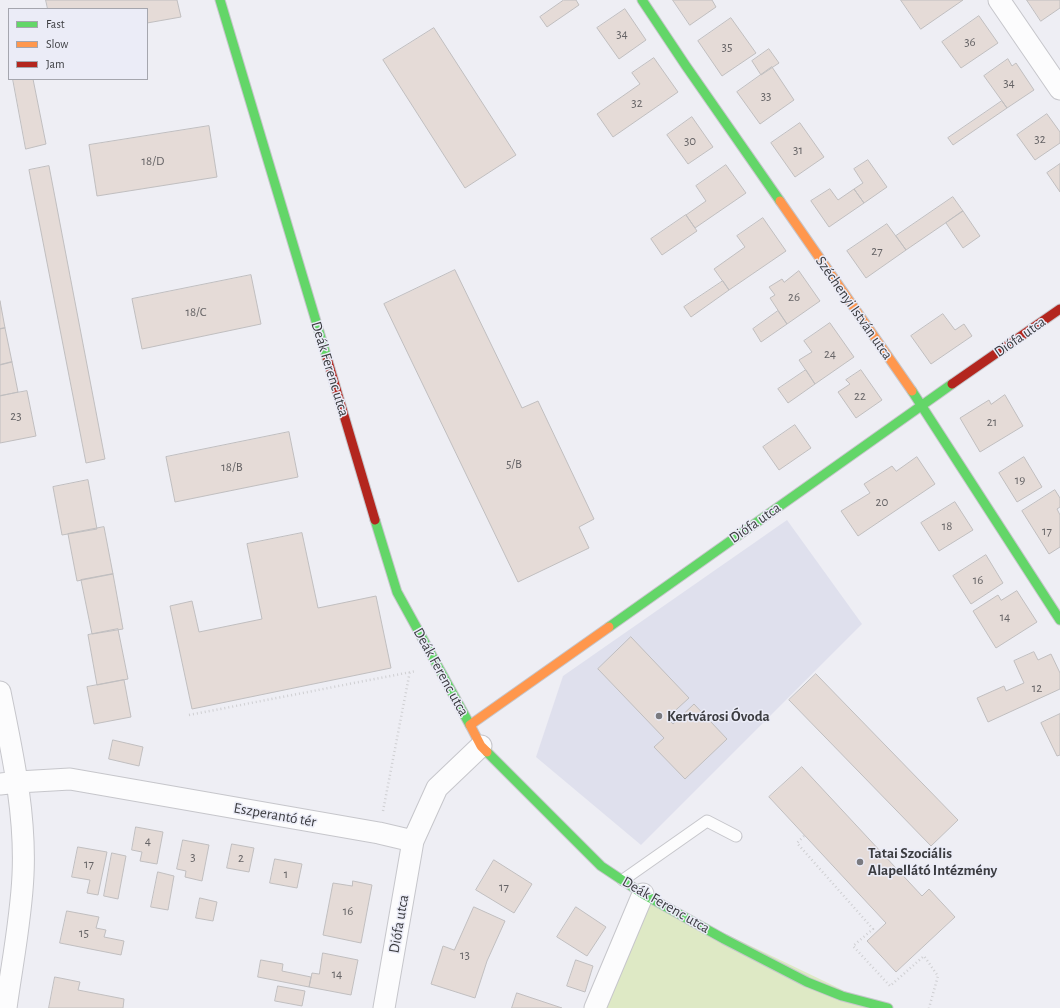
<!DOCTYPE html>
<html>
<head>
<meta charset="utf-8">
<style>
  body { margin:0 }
  #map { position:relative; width:1060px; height:1008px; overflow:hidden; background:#eeeef4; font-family:"Alegreya Sans",sans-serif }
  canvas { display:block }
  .legend { position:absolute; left:8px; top:8px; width:140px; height:72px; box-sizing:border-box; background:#ebecf7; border:1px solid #a5a6ae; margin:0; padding:5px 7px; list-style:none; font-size:12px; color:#3b3c40 }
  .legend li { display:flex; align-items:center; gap:8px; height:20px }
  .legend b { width:20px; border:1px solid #a5a6ae }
</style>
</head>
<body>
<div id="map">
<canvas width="1060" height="1008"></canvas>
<ul class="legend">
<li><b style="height:5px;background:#63d668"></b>Fast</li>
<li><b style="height:5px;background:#ff974d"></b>Slow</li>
<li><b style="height:5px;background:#b3261e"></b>Jam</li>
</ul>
</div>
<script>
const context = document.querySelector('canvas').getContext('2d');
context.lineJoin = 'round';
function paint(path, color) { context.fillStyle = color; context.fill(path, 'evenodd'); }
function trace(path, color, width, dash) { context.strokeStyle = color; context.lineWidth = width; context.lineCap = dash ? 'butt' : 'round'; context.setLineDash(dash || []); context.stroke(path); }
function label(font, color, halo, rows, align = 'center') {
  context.font = font + ' "Alegreya Sans",sans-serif'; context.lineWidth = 3; context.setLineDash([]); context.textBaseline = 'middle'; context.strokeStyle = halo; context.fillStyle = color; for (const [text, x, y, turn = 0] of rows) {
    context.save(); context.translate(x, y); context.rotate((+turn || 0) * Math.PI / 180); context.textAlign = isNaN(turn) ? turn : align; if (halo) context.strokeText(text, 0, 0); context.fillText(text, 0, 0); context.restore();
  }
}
paint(new Path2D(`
  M787 520 862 624 641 845 536 757 563 676Z`), '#dfe0ed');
paint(new Path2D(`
  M643 894 880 1008H595Z`), '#dee9c5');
const building = new Path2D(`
  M46 0H177L181 17 147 23V9H48Z
  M564 0H576L579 5 547 27 540 17Z
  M673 0H712L716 7 690 25Z
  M901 0H963L921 29Z
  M1027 0H1060V8L1041 21Z
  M625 9 646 40 619 59 597 28Z
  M979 16 998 43 961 68 942 42Z
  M731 18 756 53 722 76 698 41Z
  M434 28 516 155 465 188 383 60Z
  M769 49 779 63 761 75 752 61Z
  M654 58 678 92 613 137 597 114 640 84 632 73Z
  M1008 59 1012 66 1016 63 1034 90 1007 108 984 76Z
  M772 67 794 100 760 124 737 92Z
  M13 79H33L46 144 26 149Z
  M1002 101 1007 108 953 145 948 138Z
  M1047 114 1060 132V143L1035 160 1017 135Z
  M692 117 713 147 688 164 667 135Z
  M800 123 824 157 795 177 771 143Z
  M209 126 217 177 97 196 89 145Z
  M868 160 887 187 864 203 854 189 863 183 854 169Z
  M1060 164V192L1047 173Z
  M726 165 746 193 695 228 686 215 706 201 696 186Z
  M49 166 105 459 86 463 29 170Z
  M830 189 838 200 854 189 864 203 829 227 811 201Z
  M953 197 963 211 906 250 896 236Z
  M963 211 980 236 963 248 946 223Z
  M686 215 697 231 662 255 651 239Z
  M763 218 786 251 729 290 714 269 745 247 737 236Z
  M887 224 906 250 866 278 847 251Z
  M455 270 522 408 538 401 594 519 579 527 589 548 518 582 384 304Z
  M799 271 820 301 787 324 770 298 775 295 769 287 782 279 784 282Z
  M251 275 261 324 142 349 132 299Z
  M723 281 729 290 691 317 684 307Z
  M0 301 5 328 0 329Z
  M778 311 787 324 761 342 753 329Z
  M943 314 955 330 964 324 972 336 931 364 911 336Z
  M830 323 854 357 815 384 799 360 812 352 804 341Z
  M5 328 12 362 0 365V329Z
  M12 362 18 392 0 396V365Z
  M806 370 815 384 788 403 778 389Z
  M861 370 882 400 856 418 838 392 850 384 846 380Z
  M27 391 36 436 0 443V396Z
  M1005 395 1023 426 980 452 960 418 989 400 991 404Z
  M795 425 811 448 779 470 763 447Z
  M289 432 298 477 175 502 166 457Z
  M917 457 935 484 858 536 841 511 870 493 864 484 892 466 896 471Z
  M1024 457 1042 487 1017 502 999 473Z
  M88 480 97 529 62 535 53 487Z
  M1055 490 1060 498V507L1057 509 1060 515V547L1049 554 1022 511Z
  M955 502 973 530 939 551 921 523Z
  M104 527 113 574 77 581 68 534Z
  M302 533 318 608 376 596 391 668 192 709 170 606 192 601 199 632 262 619 247 544Z
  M986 555 1003 583 971 604 953 576Z
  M113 574 123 629 92 634 81 580Z
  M1017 591 1037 622 996 648 973 611 998 595 1001 600Z
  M118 629 128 679 97 685 88 635Z
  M631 637 689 698 667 718 673 724 694 704 727 739 685 779 654 747 664 738 598 669Z
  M1034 652 1038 660 1051 654 1060 673V689L988 722 977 698 1004 686 1006 691 1024 683 1014 661Z
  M816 674 958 820 931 846 789 700Z
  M124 680 131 717 94 724 87 687Z
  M1060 714V755L1057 756 1041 723Z
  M113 740 143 747 139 766 109 759Z
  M802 767 922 896 929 889 955 917 896 972 867 941 886 923 769 797Z
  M136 827 163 832 157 864 140 861 142 852 132 850Z
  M183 840 209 845 202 881 185 877 186 871 177 869Z
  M232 844 254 848 249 872 227 868Z
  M78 847 107 852 98 895 87 893 90 880 72 877Z
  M112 853 126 856 118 899 104 896Z
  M275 859 302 864 297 888 270 883Z
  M494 860 532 884 514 913 476 890Z
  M158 872 174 876 168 910 151 907Z
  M353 881 372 885 361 943 323 935 333 883 352 886Z
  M200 898 217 902 213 921 196 918Z
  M474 907 505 921 487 961 475 998 431 984 443 946 454 950Z
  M576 907 606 927 587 956 557 937Z
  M67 911 99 917 96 928 106 930 104 937 124 941 121 955 60 943Z
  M323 953 358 960 351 995 309 987 312 973 319 974Z
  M261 960 283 964 282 971 311 977 309 987 258 977Z
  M576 960 593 966 585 992 567 986Z
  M55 977 80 982 78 990 124 999 123 1008H49Z
  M278 986 305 991 302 1006 275 1001Z
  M517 993 562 1008H512Z`);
paint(building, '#e5dbd7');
trace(building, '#c0bebf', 1);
const lane = new Path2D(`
  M623 880 707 821 736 836`);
const street = new Path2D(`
  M999 0 1060 89
  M0 692C12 752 26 813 23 875 21 920 12 964 6 1008
  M0 784 18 782 70 779 379 833 413 841 437 788 481 746
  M384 1008 413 841
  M595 1008 643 894`);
const fast = new Path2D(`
  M220 0 327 358
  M642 0 686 66 780 201
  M912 391 1060 620
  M375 520 397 592 470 725
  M609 627 952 384
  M487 752 601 866 643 894 724 939 807 982 842 996 888 1008`);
const slow = new Path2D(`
  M780 201 912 391
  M487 752 481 746 470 725 609 627`);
const jam = new Path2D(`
  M327 358 375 520
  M952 384 1060 309`);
trace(lane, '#c6c6cb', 13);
trace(street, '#c6c6cb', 23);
trace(fast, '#c6c6cb', 11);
trace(slow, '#c6c6cb', 11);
trace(jam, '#c6c6cb', 11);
trace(new Path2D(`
  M189 715 416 671
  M383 811 410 671
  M804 836 797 843 873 929 853 946 890 986 924 956 938 976 929 1008`), '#cfcfd2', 2.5, [1, 3]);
trace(lane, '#fcfcfd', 11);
trace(street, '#fcfcfd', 21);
trace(fast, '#63d668', 9);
trace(slow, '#ff974d', 9);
trace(jam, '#b3261e', 9);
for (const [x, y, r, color] of [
  [659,716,4,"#7a7a7f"],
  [860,862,4,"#7a7a7f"]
]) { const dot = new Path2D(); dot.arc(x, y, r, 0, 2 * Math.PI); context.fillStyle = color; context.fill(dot); trace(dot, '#ebecf7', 1.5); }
label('13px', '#666466', null, [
  ["34",622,34],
  ["36",970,42],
  ["35",727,47],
  ["34",1009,83],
  ["33",766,96],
  ["32",637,103],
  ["32",1040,139],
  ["30",690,141],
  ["31",798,150],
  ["18/D",153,161],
  ["27",877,251],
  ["26",794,297],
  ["18/C",196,312],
  ["24",830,354],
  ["22",860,396],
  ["23",16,416],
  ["21",992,422],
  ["5/B",514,464],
  ["18/B",232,467],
  ["19",1020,480],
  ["20",882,502],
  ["18",947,526],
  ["17",1047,531],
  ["16",978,580],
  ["14",1005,617],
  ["12",1037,688],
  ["4",148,841],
  ["3",193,857],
  ["2",241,858],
  ["17",89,864],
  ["1",286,874],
  ["17",504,887],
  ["16",348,911],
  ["15",84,933],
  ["13",465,955],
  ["14",337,974]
]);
label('15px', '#3b3c40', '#ebecf7', [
  ["Széchenyi István utca",854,308,55],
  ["Diófa utca",1020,337,-35],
  ["Deák Ferenc utca",330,369,73],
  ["Diófa utca",755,523,-35],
  ["Deák Ferenc utca",441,672,61],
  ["Eszperantó tér",275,815,10],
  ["Deák Ferenc utca",666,905,30],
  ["Diófa utca",399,924,-80]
]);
label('bold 15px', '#3b3c40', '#ebecf7', [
  ["Kertvárosi Óvoda",667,716],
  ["Tatai Szociális",868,853],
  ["Alapellátó Intézmény",868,870]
], 'left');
</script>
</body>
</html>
